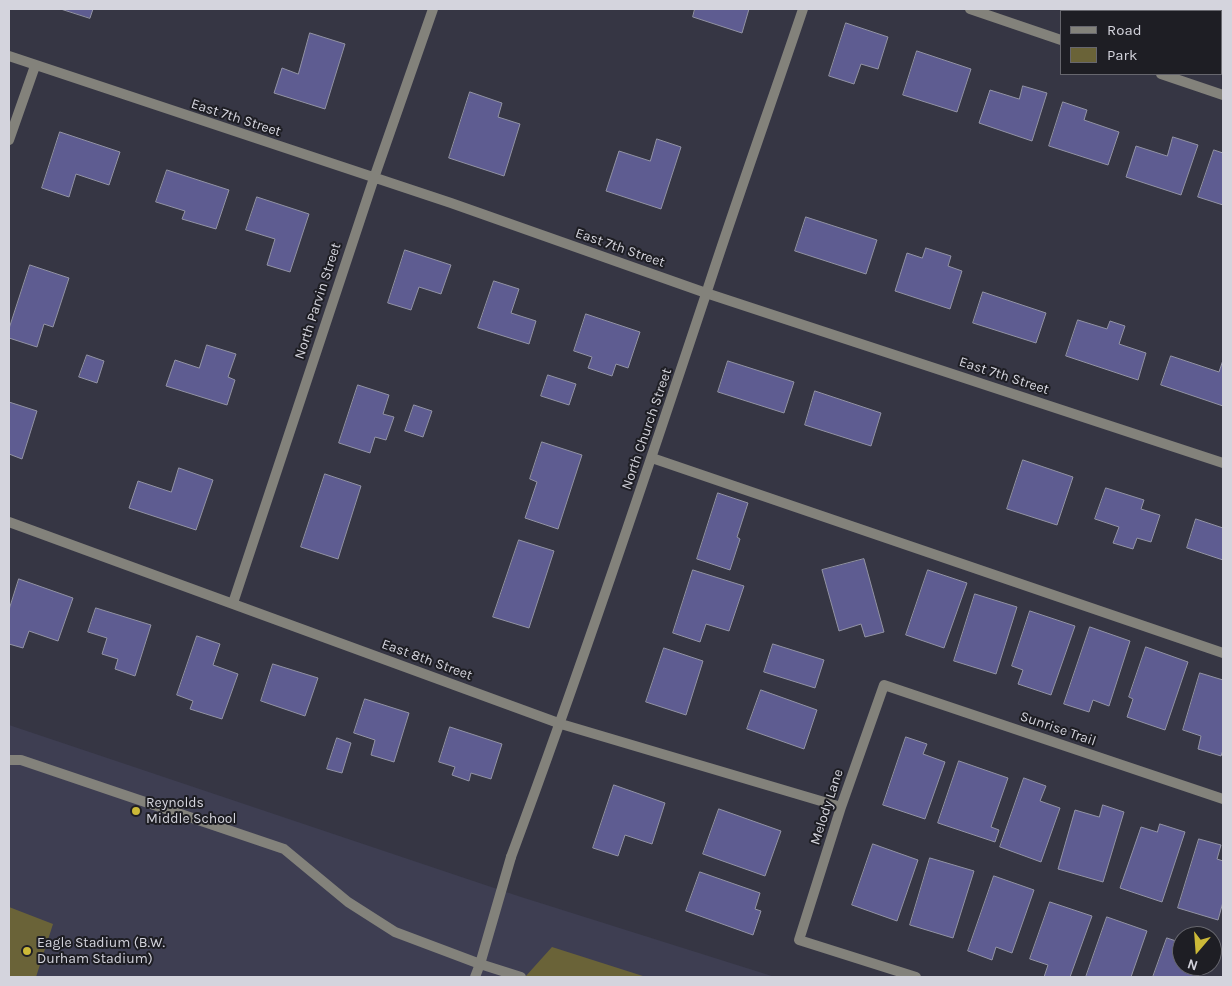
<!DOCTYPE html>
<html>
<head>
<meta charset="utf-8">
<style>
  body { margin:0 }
  #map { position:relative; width:1232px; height:986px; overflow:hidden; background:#363644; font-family:Karla,sans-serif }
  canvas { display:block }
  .frame { position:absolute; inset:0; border:10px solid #d4d4dd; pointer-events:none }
  .legend { position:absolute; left:1060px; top:10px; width:162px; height:65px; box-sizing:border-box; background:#1e1e24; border:1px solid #67676e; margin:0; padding:6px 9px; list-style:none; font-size:15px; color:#d4d4dd }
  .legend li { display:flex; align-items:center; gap:10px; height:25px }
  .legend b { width:25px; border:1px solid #67676e }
  .north { position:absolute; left:1172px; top:926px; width:50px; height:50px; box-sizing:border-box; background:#1e1e24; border:1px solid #67676e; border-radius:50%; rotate:198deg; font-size:14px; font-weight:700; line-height:20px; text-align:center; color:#d4d4dd }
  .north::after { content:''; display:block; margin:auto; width:18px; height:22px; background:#ccb938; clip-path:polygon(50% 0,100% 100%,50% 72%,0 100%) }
</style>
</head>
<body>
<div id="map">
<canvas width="1232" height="986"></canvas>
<div class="frame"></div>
<ul class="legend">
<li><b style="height:6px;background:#83827b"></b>Road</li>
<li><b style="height:14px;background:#6a6338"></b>Park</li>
</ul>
<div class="north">N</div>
</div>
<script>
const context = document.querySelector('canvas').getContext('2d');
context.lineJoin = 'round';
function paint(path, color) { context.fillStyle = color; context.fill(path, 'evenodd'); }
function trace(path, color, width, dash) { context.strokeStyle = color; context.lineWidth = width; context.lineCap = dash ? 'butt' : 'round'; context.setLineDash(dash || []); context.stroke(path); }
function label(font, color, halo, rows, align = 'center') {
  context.font = font + ' Karla,sans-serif'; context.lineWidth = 4; context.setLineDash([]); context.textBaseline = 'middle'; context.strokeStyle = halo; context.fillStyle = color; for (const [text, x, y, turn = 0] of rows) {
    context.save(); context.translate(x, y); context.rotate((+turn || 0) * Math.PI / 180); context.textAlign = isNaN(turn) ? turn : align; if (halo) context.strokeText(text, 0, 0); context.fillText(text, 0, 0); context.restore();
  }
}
paint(new Path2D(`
  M9 725 518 896 775 977H9Z`), '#3e3e52');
paint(new Path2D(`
  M9 907 53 924 36 977H9Z
  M552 947 646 977H525Z`), '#6a6338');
const building = new Path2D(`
  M61 9H93L90 18Z
  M695 9H749L742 33 693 17Z
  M1176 9H1223V33L1221 32V11H1175Z
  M846 23 888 37 878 69 861 64 854 84 829 76Z
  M310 33 345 44 325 109 274 93 282 68 298 74Z
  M917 51 971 69 957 112 903 95Z
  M1023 86 1047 93 1032 141 979 123 990 90 1019 99Z
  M470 92 502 103 498 117 520 124 504 176 449 158Z
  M1063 102 1087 110 1084 120 1119 132 1108 165 1049 146Z
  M60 132 120 152 109 185 76 174 69 197 42 188Z
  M1173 137 1198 145 1181 195 1126 177 1136 146 1167 156Z
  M657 139 681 147 661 209 606 191 619 151 650 161Z
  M1214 150 1223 153V205L1198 197Z
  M167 170 229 190 216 229 182 219 185 211 156 202Z
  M257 197 309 214 290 272 267 265 275 239 246 230Z
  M806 217 877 240 866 274 795 251Z
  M926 248 951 256 948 266 962 271 950 309 895 291 907 253 922 258Z
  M405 250 451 265 441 294 419 287 411 310 388 303Z
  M30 265 69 278 53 327 44 324 37 347 9 338V329Z
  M494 281 519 289 511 313 536 321 529 344 478 328Z
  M983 292 1046 313 1036 343 973 323Z
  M586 314 640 332 628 368 616 364 612 376 588 368 592 357 574 351Z
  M1078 320 1107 329 1110 321 1125 326 1119 344 1146 353 1138 380 1066 356Z
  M207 345 236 354 228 377 235 380 227 405 166 386 175 360 199 368Z
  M87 355 104 361 97 383 79 377Z
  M1171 356 1219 372 1223 360V406L1161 385Z
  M728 361 794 382 784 413 718 392Z
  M548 375 576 384 569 405 541 396Z
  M358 385 389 395 383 414 394 417 386 440 375 437 370 453 339 443Z
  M815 391 881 413 871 446 805 425Z
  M9 402 37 411 22 459 9 454Z
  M414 405 432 411 423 437 405 431Z
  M542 442 582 455 558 529 525 518 537 482 530 479Z
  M1023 460 1073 477 1057 525 1007 509Z
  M179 468 213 480 196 530 129 508 138 481 171 492Z
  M325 474 361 486 338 559 301 547Z
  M1106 488 1144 500 1141 509 1160 515 1151 542 1137 538 1133 549 1113 543 1119 527 1095 519Z
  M718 493 748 503 737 537 740 539 730 570 697 559Z
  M1196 519 1223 528V560L1187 548Z
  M519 540 554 551 529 628 493 617Z
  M864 559 884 632 865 637 861 624 839 631 822 570Z
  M693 570 744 586 729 631 706 624 700 642 673 633Z
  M928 570 967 583 944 648 906 635Z
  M19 579 73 598 58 641 29 631 23 648 9 644V610Z
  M975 594 1017 607 996 674 954 661Z
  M96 608 151 625 135 676 115 669 118 659 102 654 107 638 88 632Z
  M1030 611 1075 626 1051 695 1018 684 1023 670 1012 666Z
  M1090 627 1130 641 1109 706 1093 700 1089 712 1064 704Z
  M197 636 220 644 213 665 238 674 222 719 190 709 193 701 177 695Z
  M773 644 824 660 815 688 764 672Z
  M1146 647 1188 662 1165 730 1127 717 1133 699 1129 697Z
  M664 648 703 661 686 715 646 702Z
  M273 664 318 678 305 716 261 701Z
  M1200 673 1223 680V750L1221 756 1198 749 1201 736 1183 730Z
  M761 690 817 710 804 749 747 729Z
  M365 699 409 713 394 762 371 755 375 740 354 733Z
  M450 727 502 744 491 779 471 773 469 781 452 775 455 767 439 762Z
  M906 737 927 744 923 754 945 762 925 819 883 805Z
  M337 738 351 743 342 773 327 769Z
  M959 761 1008 778 991 827 999 830 995 842 938 823Z
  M1024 778 1046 786 1040 801 1060 808 1041 862 1000 847Z
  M614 785 665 803 652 844 625 835 618 856 593 848Z
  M1103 805 1124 812 1103 882 1058 869 1075 810 1099 817Z
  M719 809 781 831 765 876 703 854Z
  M1160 824 1185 832 1162 902 1120 888 1141 827 1157 832Z
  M1199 839 1221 845 1217 859 1223 861V902L1218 920 1178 908Z
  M873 844 918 860 897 921 852 905Z
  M930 858 974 871 953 938 910 925Z
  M700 872 760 893 755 909 761 911 753 935 686 911Z
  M994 876 1034 890 1012 953 996 947 992 960 968 951Z
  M1050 902 1092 916 1070 977H1044L1048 965 1030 959Z
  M1107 917 1147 931 1131 977H1086Z
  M1167 938 1182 943V966H1202L1198 977H1153Z`);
paint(building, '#5e5c91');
trace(building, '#9293a4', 1);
trace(new Path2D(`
  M652 458 1223 653
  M9 760H21L284 849 348 902 395 932 480 964 511 857
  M475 977 480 964 521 977`), '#83827b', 10);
trace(new Path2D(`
  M970 9 1061 40
  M9 56 451 203 706 293 1223 463
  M1161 74 1223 95
  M9 140 35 66
  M9 522 561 724 841 807
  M233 603 374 178 433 9
  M511 857C580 671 643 483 706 294 737 199 771 104 803 9
  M916 977 799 940 841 807 884 685 1223 799`), '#83827b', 10);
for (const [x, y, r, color] of [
  [136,811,5,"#ccb938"],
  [27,951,5,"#ccb938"]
]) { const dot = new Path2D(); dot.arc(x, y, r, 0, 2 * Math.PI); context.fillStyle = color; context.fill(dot); trace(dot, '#1e1e24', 2); }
label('14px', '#d4d4dd', '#1e1e24', [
  ["East 7th Street",236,118,18],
  ["East 7th Street",620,248,19],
  ["North Parvin Street",318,301,-72],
  ["East 7th Street",1004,376,18],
  ["North Church Street",647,429,-71],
  ["East 8th Street",427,660,20],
  ["Sunrise Trail",1058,729,19],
  ["Melody Lane",827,807,-72]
]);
label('14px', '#d4d4dd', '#1e1e24', [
  ["Reynolds",146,803],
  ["Middle School",146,819],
  ["Eagle Stadium (B.W.",37,943],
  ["Durham Stadium)",37,959]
], 'left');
</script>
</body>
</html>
